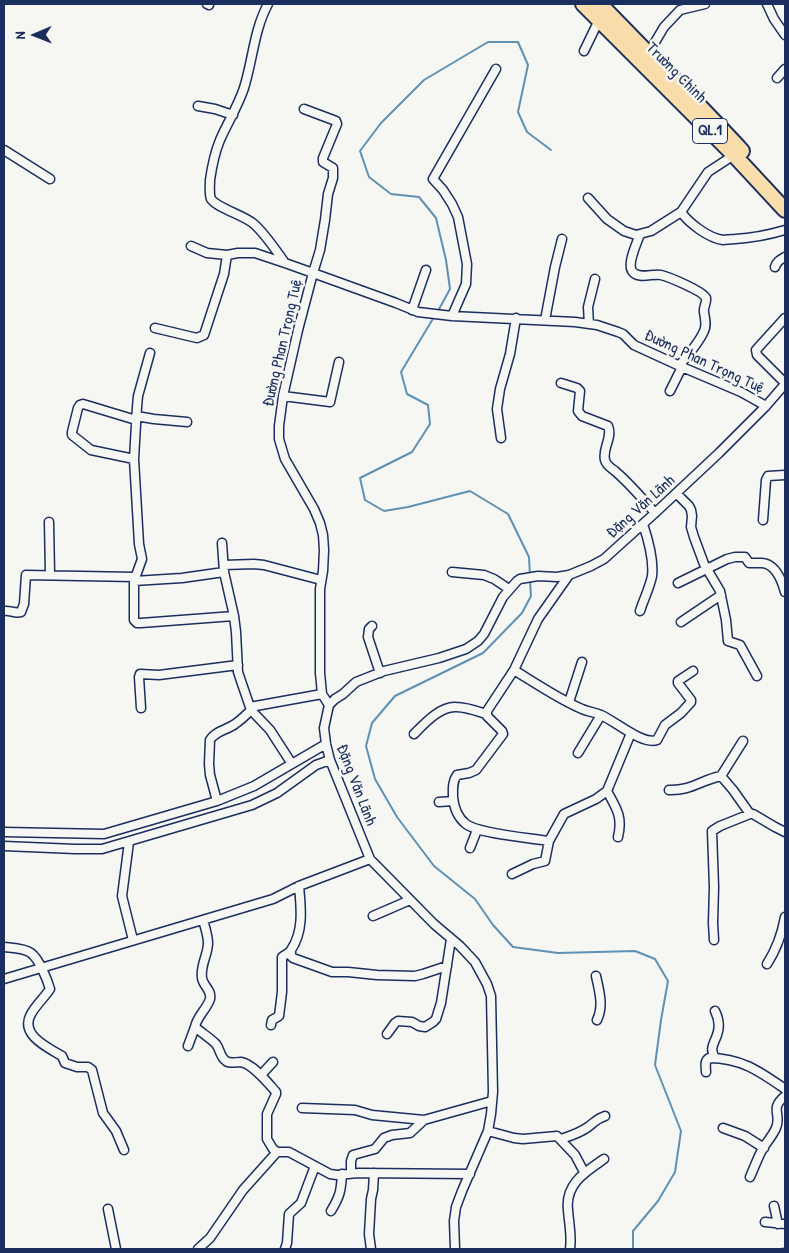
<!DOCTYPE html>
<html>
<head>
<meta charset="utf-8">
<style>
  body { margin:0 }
  #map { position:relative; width:789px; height:1253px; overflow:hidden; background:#f6f6f2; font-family:"Patrick Hand",sans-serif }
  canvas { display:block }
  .frame { position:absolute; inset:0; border:5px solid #1b2f5e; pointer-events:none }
  .north { position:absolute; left:10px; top:10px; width:50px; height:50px; -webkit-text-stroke:4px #f6f6f2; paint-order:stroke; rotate:269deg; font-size:14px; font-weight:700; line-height:20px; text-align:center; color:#1b2f5e }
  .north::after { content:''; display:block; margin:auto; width:18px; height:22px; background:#1b2f5e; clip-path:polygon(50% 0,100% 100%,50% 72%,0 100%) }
</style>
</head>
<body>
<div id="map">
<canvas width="789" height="1253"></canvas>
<div class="frame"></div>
<div class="north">N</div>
</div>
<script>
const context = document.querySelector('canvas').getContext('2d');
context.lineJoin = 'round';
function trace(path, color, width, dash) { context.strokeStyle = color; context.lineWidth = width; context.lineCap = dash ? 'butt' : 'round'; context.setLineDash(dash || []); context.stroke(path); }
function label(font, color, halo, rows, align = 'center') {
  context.font = font + ' "Patrick Hand",sans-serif'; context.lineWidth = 5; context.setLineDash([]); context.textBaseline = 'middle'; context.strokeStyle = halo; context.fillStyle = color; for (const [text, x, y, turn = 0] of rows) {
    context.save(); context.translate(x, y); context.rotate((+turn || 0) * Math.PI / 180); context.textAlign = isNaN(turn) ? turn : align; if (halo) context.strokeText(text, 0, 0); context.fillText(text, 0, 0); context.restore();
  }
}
trace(new Path2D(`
  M438 311 450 289 446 260 436 218 419 197 391 194 369 177 360 151 381 123 424 80 488 42H518L528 65 518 112 527 132 551 150
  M434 317 401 372 407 394 428 405 430 424 412 452 360 478 365 500 384 511 408 507 470 491 508 514 529 557 530 576
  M530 581 531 596 522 613 483 653 395 696 372 723 366 746 375 779 397 817 434 866 475 899 493 925 513 947 558 953 635 951 655 959 668 981 661 1020 655 1065 681 1131 675 1172 658 1201 633 1231V1249
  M781 1249 785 1248`), '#5e91b4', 2);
const street = new Path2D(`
  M207 4 209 5
  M268 4C254 30 253 59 244 88 238 106 228 122 220 140 215 152 212 166 210 180 210 186 209 194 211 199 217 208 244 215 254 224 266 235 275 249 285 263
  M767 4 774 19 785 35
  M584 51 599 20
  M648 54 664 27 680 10 705 4
  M777 78 785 69
  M198 106 215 109 233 115
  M4 150 50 179
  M588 198 607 219 624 231 636 235 651 231 681 212C689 223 708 238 723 240 726 240 731 239 735 239 752 238 768 235 785 230
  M681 212 708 172 734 155
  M640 234C637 243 627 263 632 271 638 280 653 273 661 275 669 277 703 291 706 298 707 302 703 308 704 312 705 319 707 325 704 331 699 343 687 356 679 366
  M191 246 207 253 227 255 238 253H255L285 263 313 273 320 250 325 220 328 194 333 178V168L323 162V158L337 124 336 121 304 109
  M775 267C777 261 780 260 785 257
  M412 310 426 270
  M452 316 466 284 467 264 458 217 452 204 443 190 433 179 496 69
  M785 318 756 350 757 355 785 383
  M545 320 555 267 562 239
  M589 324 588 307 595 279
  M155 328 197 338 204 335 224 274 227 255
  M150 353 138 396 137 407 134 459 139 544 142 559 134 581V620L137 623H141L234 616
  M561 383 577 388 580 391 578 411 582 416 608 426C613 438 602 448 605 460 606 465 611 468 615 471 630 484 643 499 655 513
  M670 391 682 367
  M283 396 330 402 339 362
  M136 416 154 419 187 422
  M501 438 497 409 500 389 510 354 516 318
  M134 459 91 450 72 435V432L78 408 80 405 83 404 136 420
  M676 493 689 506 691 510 692 516 691 527 694 537 704 564 720 591 726 620 728 641 740 645 757 676
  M763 520 766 480 768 476 785 475
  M49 522 50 574
  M222 543 224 572 234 616 236 632 238 672 241 681 251 710 270 730 292 764
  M224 565 254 564 264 565 321 580
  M452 572 484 575 494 579 509 589
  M134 581 182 578 224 572
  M678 583 727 559 735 557H745L749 563C753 563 758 563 762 563 776 564 782 581 785 592
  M4 611C10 610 15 614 21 612L24 604 26 575 135 577
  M640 611C643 601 650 587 652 576 654 560 648 539 643 524
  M681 622 721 595
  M372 626 369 629 368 637 380 673
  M514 670C535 683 560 700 582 709 588 712 595 712 601 715 615 721 642 745 657 740L665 725 681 713 691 702V700L678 683V681L693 671
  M569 702 582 662
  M329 705 322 694 320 673V589L323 571 324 550 323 535 320 523 314 509 285 459 279 439V426L283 396 298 330 313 273 396 303 418 312 452 316 575 322 597 325 618 332 623 334 634 345 682 367 741 392 766 406
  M250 707 322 694
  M141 708 139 677 140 674 159 675 238 665
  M414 734C424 724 440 706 456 707 466 707 477 711 486 714
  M743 741 721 776 733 790 750 814
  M578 753 601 715
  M669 790C691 791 701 780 721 776
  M607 791C616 808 623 816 618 837
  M217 801 210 775 209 764 210 740C215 731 227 730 235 724 241 720 246 715 251 710
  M439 802 453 801
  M4 832 104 834 217 801 254 786 326 744
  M549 841C531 838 479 834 466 824 457 817 454 808 453 797 453 789 452 782 457 775L469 773 476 770 503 734 502 731 487 716V711L514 670 538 619 569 575
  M129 842 122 896 133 940
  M4 846 75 849H102L252 805 277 793 316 765 330 760
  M470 848 477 830
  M512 874 533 864 545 861 549 841 564 814 596 799 607 791 631 733
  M373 916 410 900
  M203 920C205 927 208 936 208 943 208 955 200 965 202 978 203 986 212 990 210 999 207 1009 197 1016 195 1027 202 1033 210 1038 216 1044 220 1049 220 1057 226 1061 230 1064 235 1062 241 1062 253 1064 268 1083 276 1092V1094L267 1114V1139L273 1149 277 1152H289L330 1174 337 1175 359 1173 470 1174
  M714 940 713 923 714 887 712 831 720 826 750 814H753L775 827 785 832
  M4 947C12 948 24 948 31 953 39 959 47 979 50 989 44 998 36 1005 31 1014 19 1035 49 1048 62 1056L65 1063 77 1067H88L92 1070 103 1113 116 1131 124 1150
  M291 951V956L293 958 332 972H348L377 975 415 976 423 974 447 966
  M767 964C776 950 782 934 785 917
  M596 976C599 990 604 1006 597 1020
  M4 979 273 899 299 886 370 859
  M271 1025 272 1020 279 1016 282 992V957C285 955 289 953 291 950 304 931 301 908 299 886
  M387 1034 395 1023 398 1021 412 1022 419 1026 425 1027 433 1022 436 1019 441 1003 451 939
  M188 1046 195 1027
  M715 1058C709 1048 714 1044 717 1035 720 1027 719 1019 715 1011
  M706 1072C706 1067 704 1061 709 1058 741 1058 759 1071 785 1089
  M261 1075 273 1062
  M302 1108 355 1110 372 1115 424 1120 492 1101
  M723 1128 745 1136 764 1148
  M488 1131 514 1138 523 1139 557 1136 575 1155 584 1172
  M561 1139C570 1136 580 1133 588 1127 595 1122 596 1119 605 1116
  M351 1173V1161L353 1155 375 1149 384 1138 392 1135 410 1133 424 1120
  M750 1177C754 1168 758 1157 763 1148 767 1142 773 1135 776 1128 782 1114 769 1109 785 1096
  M774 1206 778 1224
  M108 1209 116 1249
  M331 1211C340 1196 341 1191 342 1174
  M765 1222 785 1224
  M198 1249 210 1238 243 1190 277 1152
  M285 1249 287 1243 289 1214 301 1203 315 1166
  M371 1249 369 1234 371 1199 373 1190 374 1173
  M455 1249 454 1221 456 1207 462 1191 488 1131 491 1114 493 1092 491 996 487 984 475 962 460 946 434 924 370 859 330 760 326 744 324 728 329 705 335 699 343 694 356 682 384 671 439 658 466 649 478 641 484 634 503 597 517 581 520 579 538 576 557 577 569 575 591 566 604 559 655 513 719 453 766 406 785 384
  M570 1249C572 1236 569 1224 568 1210 565 1184 585 1172 604 1159`);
const highway = new Path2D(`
  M583 4 734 155 785 210
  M600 4C647 53 696 101 742 151`);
trace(street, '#1b2f5e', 11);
trace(highway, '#1b2f5e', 18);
trace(street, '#f6f6f2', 8);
trace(highway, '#f9deab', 14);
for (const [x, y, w] of [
  [710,131,35]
]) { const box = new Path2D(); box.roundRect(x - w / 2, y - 12.5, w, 25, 4); context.fillStyle = '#f6f6f2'; context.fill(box); trace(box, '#1b2f5e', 1); }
label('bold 15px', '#1b2f5e', null, [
  ["QL.1",710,131]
]);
label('16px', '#1b2f5e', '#f6f6f2', [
  ["Trường Chinh",676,73,45],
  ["Đường Phan Trọng Tuệ",283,343,-77],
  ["Đường Phan Trọng Tuệ",704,362,25],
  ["Đặng Văn Lãnh",641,507,-42],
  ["Đặng Văn Lãnh",356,785,69]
]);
</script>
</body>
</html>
